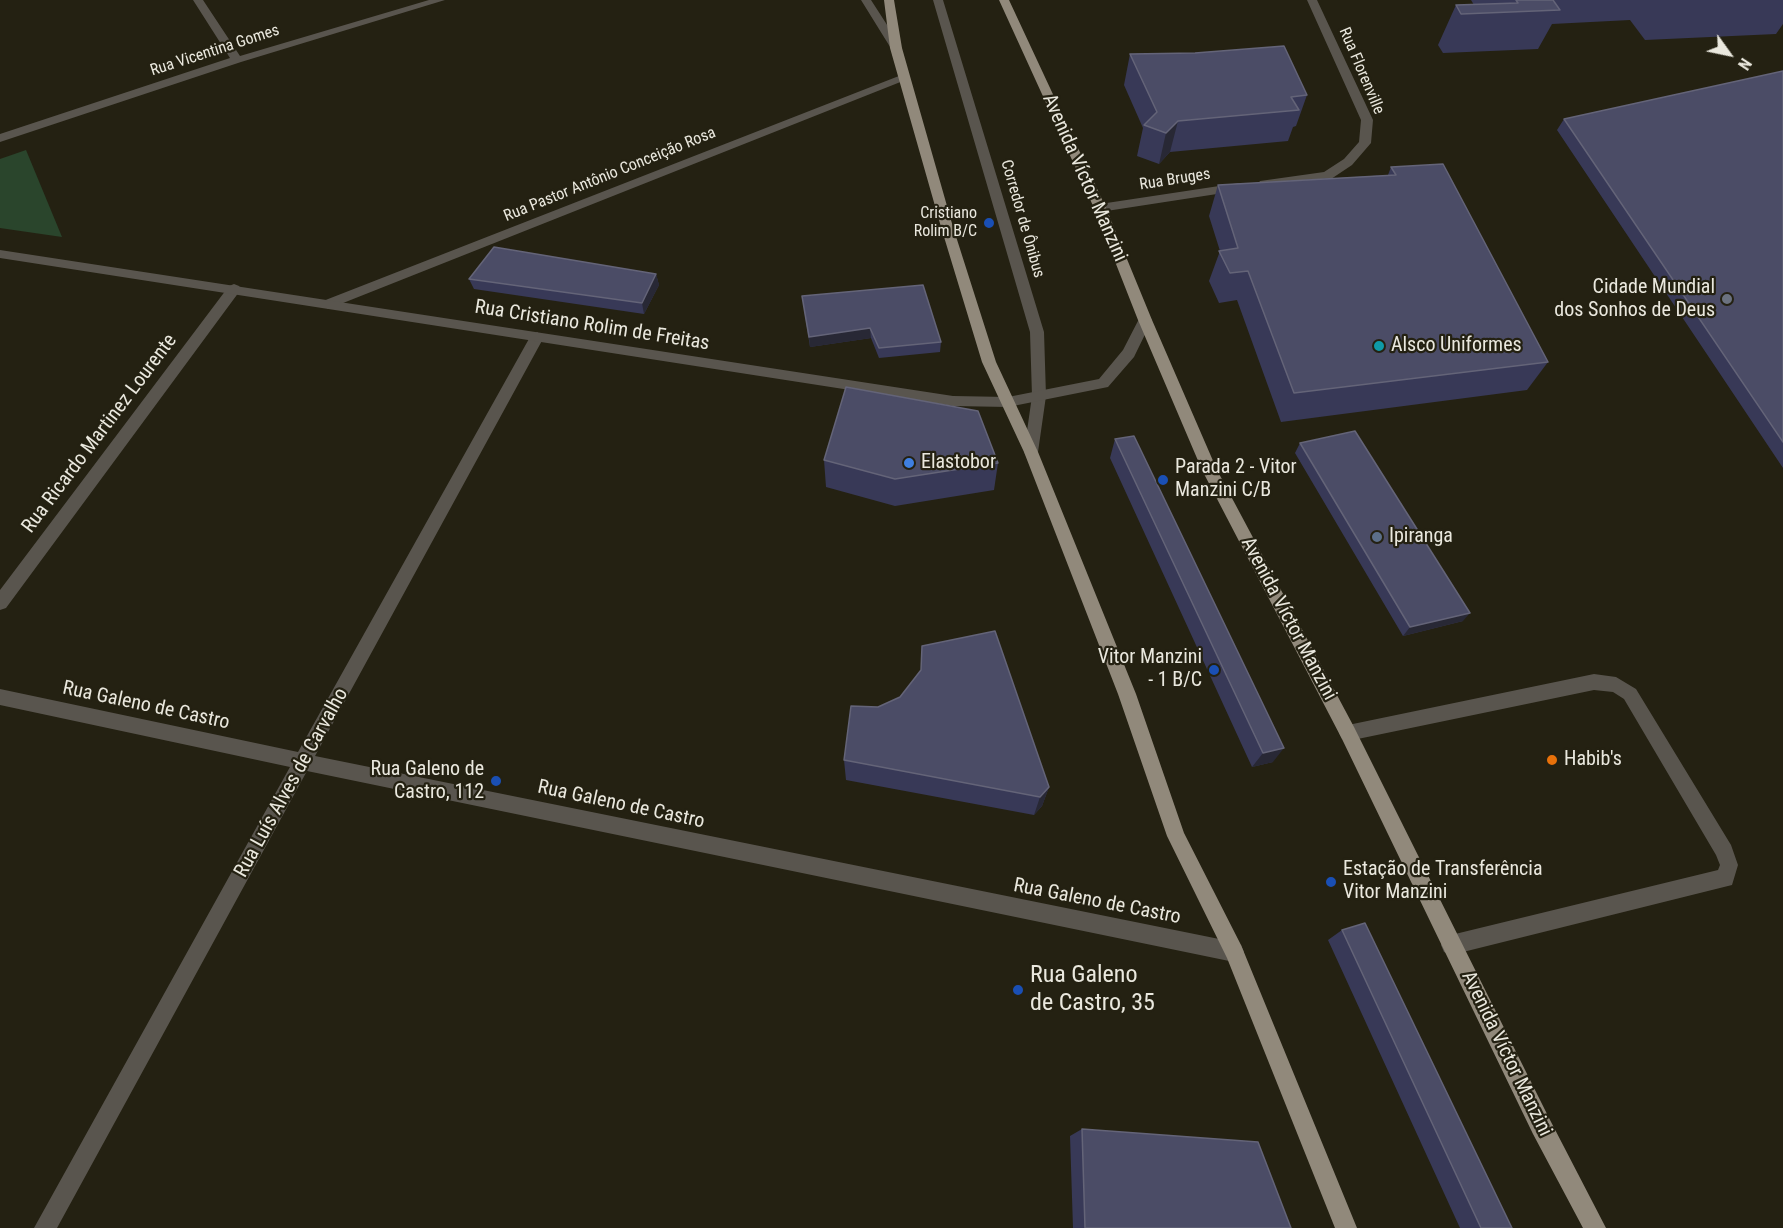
<!DOCTYPE html>
<html>
<head>
<meta charset="utf-8">
<style>
  body { margin:0 }
  #map { position:relative; width:1783px; height:1228px; overflow:hidden; background:#242112; font-family:"Roboto Condensed",sans-serif }
  canvas { display:block }
  .north { position:absolute; left:1699px; top:24px; width:60px; height:60px; -webkit-text-stroke:4px #242112; paint-order:stroke; rotate:123deg; font-size:16px; font-weight:700; line-height:24px; text-align:center; color:#eae8de }
  .north::after { content:''; display:block; margin:auto; width:21px; height:27px; background:#eae8de; clip-path:polygon(50% 0,100% 100%,50% 72%,0 100%) }
</style>
</head>
<body>
<div id="map">
<canvas width="1783" height="1228"></canvas>
<div class="north">N</div>
</div>
<script>
const context = document.querySelector('canvas').getContext('2d');
context.lineJoin = 'round';
function paint(path, color) { context.fillStyle = color; context.fill(path, 'evenodd'); }
function trace(path, color, width, dash) { context.strokeStyle = color; context.lineWidth = width; context.lineCap = dash ? 'butt' : 'round'; context.setLineDash(dash || []); context.stroke(path); }
function label(font, color, halo, rows, align = 'center') {
  context.font = font + ' "Roboto Condensed",sans-serif'; context.lineWidth = 4.5; context.setLineDash([]); context.textBaseline = 'middle'; context.strokeStyle = halo; context.fillStyle = color; for (const [text, x, y, turn = 0] of rows) {
    context.save(); context.translate(x, y); context.rotate((+turn || 0) * Math.PI / 180); context.textAlign = isNaN(turn) ? turn : align; if (halo) context.strokeText(text, 0, 0); context.fillText(text, 0, 0); context.restore();
  }
}
paint(new Path2D(`
  M26 150 62 237 0 228V159Z`), '#2a452c');
paint(new Path2D(`
  M861 0H871L902 48 900 50H892Z
  M933 0H943L1044 332 1046 396 1038 452 1036 456H1026L1024 452 1032 396 1030 332Z
  M1594 674 1616 677 1636 689 1731 845 1738 865 1732 885 1451 955 1444 952 1441 945 1444 938 1451 935 1718 870 1720 865 1716 855 1624 699 1613 692 1594 690 1348 741 1342 739 1339 733 1342 727 1348 725Z`), '#59554e');
paint(new Path2D(`
  M193 0H203L240 56 429 0H445L241 62 0 142V134L230 58Z
  M1307 0H1317L1373 120 1371 143 1352 165 1331 179 1264 188 1258 184 1260 181 1324 172 1344 159 1359 142 1361 120Z
  M904 74 908 75V79L333 307 328 309 321 304 323 301Z
  M1239 183 1245 187 1243 190 1100 212 1094 208 1100 204Z
  M234 284 239 286 241 289 239 292 6 608 0 610V590L229 286Z
  M537 332 544 337 315 756 1234 942 1241 945 1244 952 1241 959 1234 962 307 771 57 1228H34L290 767 0 705V689L298 752 530 337Z`), '#59554e');
paint(new Path2D(`
  M0 250 953 396 1008 397 1099 379 1123 350 1140 317H1150L1152 320 1134 357 1108 387 1008 407 953 406 0 258Z`), '#59554e');
paint(new Path2D(`
  M884 0H894L902 48 953 227 996 362 1038 452 1136 694 1184 833 1241 945 1357 1228H1335L1227 958 1167 836 1118 694 1024 452 982 362 941 227 890 48Z
  M999 0H1009L1106 208 1152 320 1217 470 1354 727 1549 1118 1606 1228H1583L1533 1134 1342 739 1202 470 1138 320 1094 208Z`), '#91897b');
paint(new Path2D(`
  M1471 0H1783V24L1776 34 1645 40 1630 20 1552 24 1538 49 1443 53 1438 45 1456 5H1474Z
  M1130 54 1307 95 1296 126 1293 127 1288 141 1170 152 1159 164 1137 156 1143 128 1124 85Z
  M1783 71V468L1557 130 1564 119Z
  M1391 167 1548 362 1527 390 1281 422 1237 300 1219 303 1209 281 1220 251 1209 216 1218 185 1388 175Z
  M656 274 659 285 644 314 474 289 469 279Z
  M802 296 941 342 940 352 879 358 871 338 810 347Z
  M1115 439 1273 762 1252 767 1110 458Z
  M1300 443 1463 621 1403 636 1295 453Z
  M824 460 998 463 994 490 895 506 826 487Z
  M921 670 1049 787 1042 806 1034 815 846 780 844 760 878 707 900 697Z
  M1342 930 1512 1228H1460L1328 940Z
  M1082 1129 1291 1228H1073L1070 1136Z`), '#383957');
paint(new Path2D(`
  M1178 121 1170 152 1159 164 1166 133Z
  M656 274 659 285 644 314 642 303Z
  M870 328 871 338 810 347 809 337Z
  M1470 613 1463 621 1403 636 1410 627Z
  M1284 748 1273 762 1252 767 1263 753Z
  M1049 787 1042 806 1034 815 1040 797Z`), '#282835');
const building = new Path2D(`
  M1516 0H1553L1560 10 1461 14 1456 5 1518 3Z
  M1284 46 1307 95 1291 97 1299 110 1178 121 1166 133 1144 125 1157 112 1130 54 1195 53Z
  M1783 71V442L1564 119Z
  M1443 164 1548 362 1294 393 1248 271 1230 273 1219 251 1238 248 1218 185 1396 175 1391 167Z
  M494 247 656 274 642 303 469 279Z
  M923 285 941 342 879 348 870 328 809 337 802 296Z
  M846 387 978 411 998 463 895 479 824 460Z
  M1355 431 1470 613 1410 627 1300 443Z
  M1134 436 1284 748 1263 753 1115 439Z
  M995 631 1049 787 1040 797 844 760 851 706 878 707 900 697 921 670 922 646Z
  M1365 923 1512 1228H1481L1342 930Z
  M1082 1129 1258 1142 1291 1228H1085Z`);
paint(building, '#4b4c66');
trace(building, '#646478', 1.5);
for (const [x, y, r, color] of [
  [989,223,6,"#1a4fb4"],
  [1727,299,6,"#6b7280"],
  [1379,346,6,"#0f9aa8"],
  [909,463,6,"#3f7fe0"],
  [1163,480,6,"#1a4fb4"],
  [1377,537,6,"#5c6f8a"],
  [1214,670,6,"#1a4fb4"],
  [1552,760,6,"#e8710a"],
  [496,781,6,"#1a4fb4"],
  [1331,882,6,"#1a4fb4"],
  [1018,990,6,"#1a4fb4"]
]) { const dot = new Path2D(); dot.arc(x, y, r, 0, 2 * Math.PI); context.fillStyle = color; context.fill(dot); trace(dot, '#242112', 2); }
label('16px', '#eae8de', '#242112', [
  ["Rua Vicentina Gomes",215,51,-18],
  ["Rua Florenville",1361,71,67],
  ["Rua Pastor Antônio Conceição Rosa",610,175,-22],
  ["Rua Bruges",1175,180,-9],
  ["Corredor de Ônibus",1022,219,74]
]);
label('16px', '#eae8de', '#242112', [
  ["Cristiano",977,214],
  ["Rolim B/C",977,232]
], 'right');
label('20px', '#eae8de', '#242112', [
  ["Avenida Víctor Manzini",1084,178,66],
  ["Rua Cristiano Rolim de Freitas",592,326,9],
  ["Rua Ricardo Martinez Lourente",100,434,-53],
  ["Avenida Víctor Manzini",1288,619,62],
  ["Rua Galeno de Castro",146,706,12],
  ["Rua Luís Alves de Carvalho",292,783,-61],
  ["Rua Galeno de Castro",621,805,12],
  ["Rua Galeno de Castro",1097,902,11],
  ["Avenida Víctor Manzini",1506,1054,64]
]);
label('20px', '#eae8de', '#242112', [
  ["Cidade Mundial",1715,288,"right"],
  ["dos Sonhos de Deus",1715,311,"right"],
  ["Alsco Uniformes",1391,346],
  ["Elastobor",921,463],
  ["Parada 2 - Vitor",1175,468],
  ["Manzini C/B",1175,491],
  ["Ipiranga",1389,537],
  ["Vitor Manzini",1202,658,"right"],
  ["- 1 B/C",1202,681,"right"],
  ["Habib's",1564,760],
  ["Rua Galeno de",484,770,"right"],
  ["Castro, 112",484,793,"right"],
  ["Estação de Transferência",1343,870],
  ["Vitor Manzini",1343,893]
], 'left');
label('24px', '#eae8de', '#242112', [
  ["Rua Galeno",1030,976],
  ["de Castro, 35",1030,1004]
], 'left');
</script>
</body>
</html>
